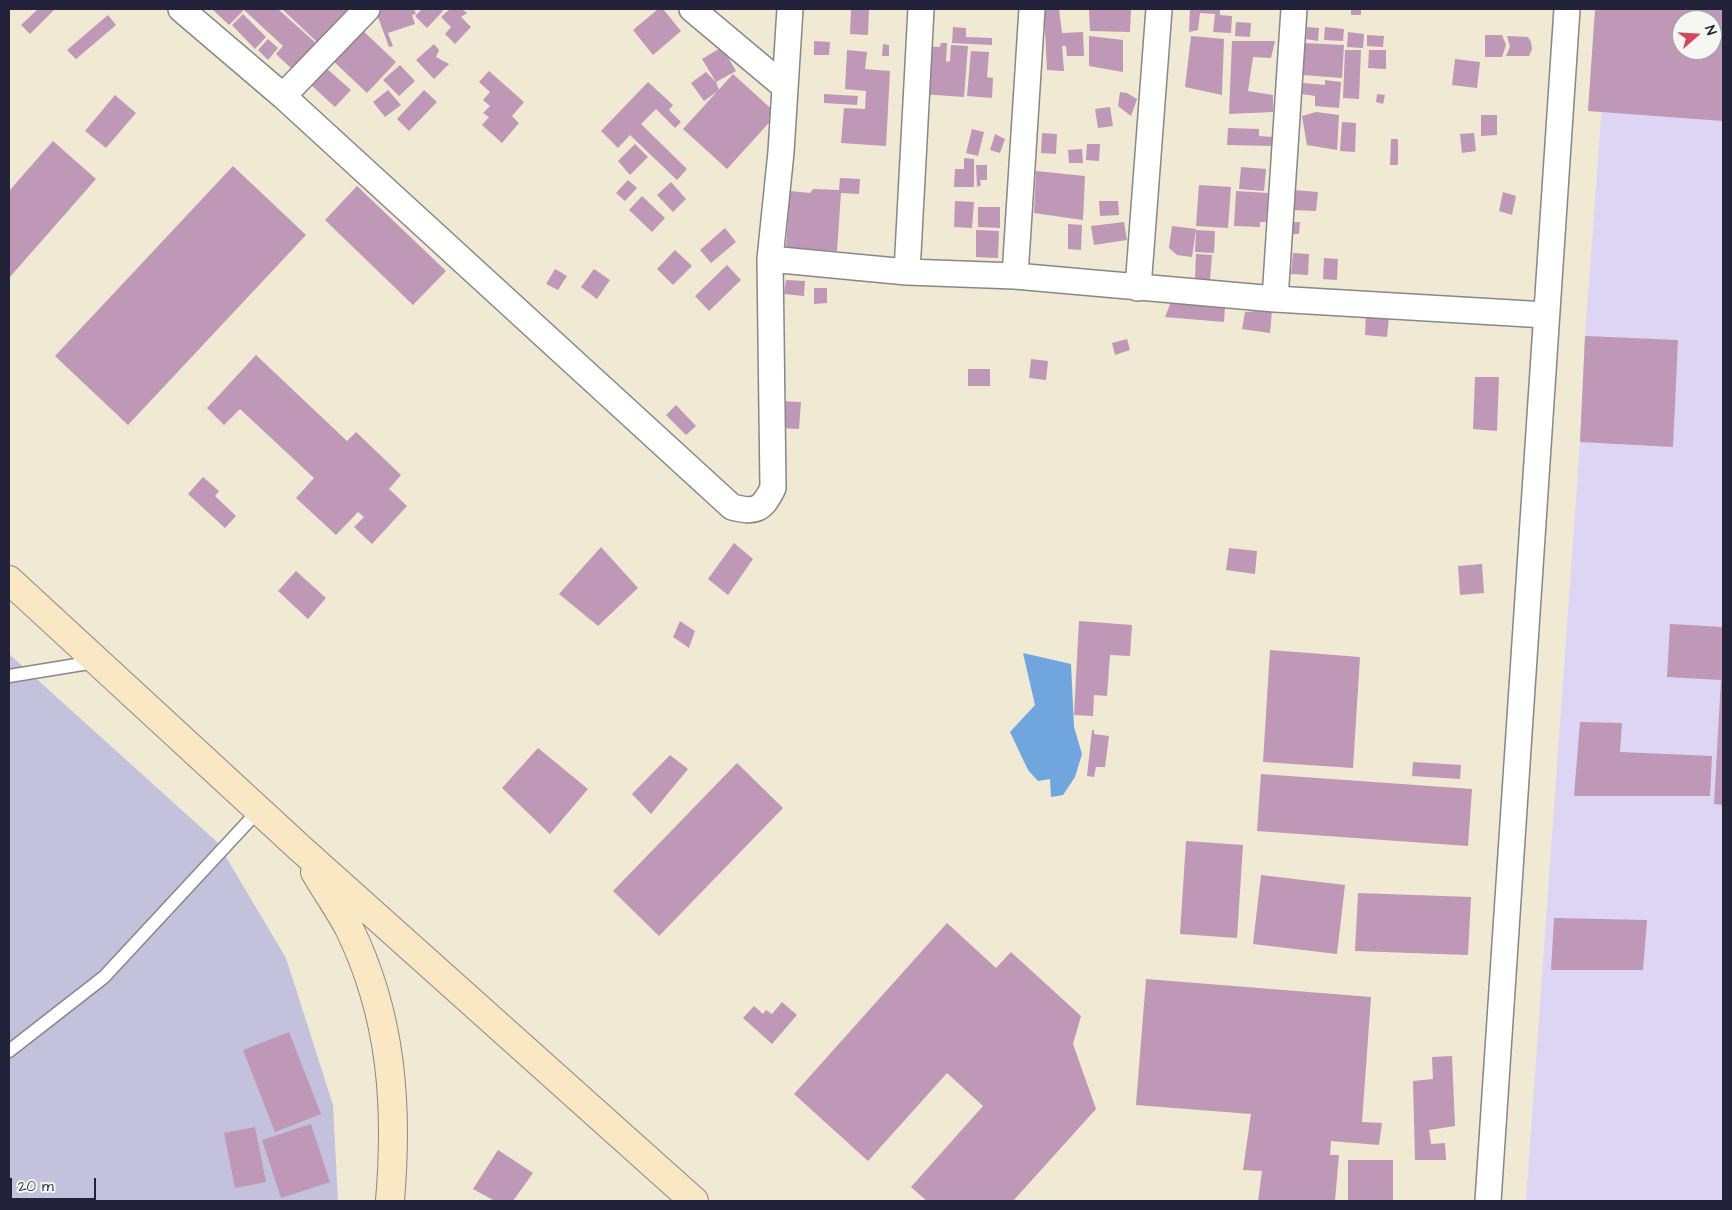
<!DOCTYPE html>
<html>
<head>
<meta charset="utf-8">
<style>
  body { margin:0 }
  #map { position:relative; width:1732px; height:1210px; overflow:hidden; background:#f0e9d3; font-family:"Architects Daughter",sans-serif }
  canvas { display:block }
  .frame { position:absolute; inset:0; border:10px solid #22223b; pointer-events:none }
  .north { position:absolute; left:1672px; top:10px; width:50px; height:50px; box-sizing:border-box; background:#f6f6f2; border:1px solid #a1a1a9; border-radius:50%; rotate:71deg; font-size:14px; font-weight:700; line-height:20px; text-align:center; color:#22223b }
  .north::after { content:''; display:block; margin:auto; width:18px; height:22px; background:#d1495b; clip-path:polygon(50% 0,100% 100%,50% 72%,0 100%) }
  .scale { position:absolute; left:10px; top:1178px; width:86px; height:22px; box-sizing:border-box; border:2px solid #22223b; border-top:0; padding-left:6px; font-size:15px; line-height:18px; white-space:nowrap; color:#22223b; -webkit-text-stroke:4px #f6f6f2; paint-order:stroke }
</style>
</head>
<body>
<div id="map">
<canvas width="1732" height="1210"></canvas>
<div class="frame"></div>
<div class="north">N</div>
<div class="scale">20 m</div>
</div>
<script>
const context = document.querySelector('canvas').getContext('2d');
context.lineJoin = 'round';
function paint(path, color) { context.fillStyle = color; context.fill(path, 'evenodd'); }
function trace(path, color, width, dash) { context.strokeStyle = color; context.lineWidth = width; context.lineCap = dash ? 'butt' : 'round'; context.setLineDash(dash || []); context.stroke(path); }
paint(new Path2D(`
  M1609 9H1723V1201H1526L1580 442 1585 336ZM1682 20H1712V50H1682Z`), '#ded5f5');
paint(new Path2D(`
  M9 654 217 842 286 958 333 1105 338 1201H9Z`), '#c3c1db');
paint(new Path2D(`
  M1023 653 1071 664 1074 727 1082 754 1075 777 1063 795 1051 797 1050 779 1038 781 1028 770 1010 732 1035 705Z`), '#70a6dd');
paint(new Path2D(`
  M38 9H55L30 34 21 25Z
  M212 9H241L243 11 229 25Z
  M243 9H278L318 45 294 71 276 54 283 46Z
  M282 9H348L317 42Z
  M375 9H414L416 14 412 15 415 24 388 33 393 46 389 47Z
  M422 9H441L443 11 427 28 415 16Z
  M450 9H462L467 13 461 17 471 27 455 44 445 34 451 27 441 17Z
  M658 9H663L681 31 653 55 633 30Z
  M851 9H869L868 35 850 34Z
  M1044 9H1059L1062 33 1083 32 1084 56H1067L1066 46H1062L1064 71 1047 70Z
  M1089 9H1131L1130 32 1090 31Z
  M1190 9H1220V15L1232 16 1231 33 1213 32 1215 14 1200 13 1198 30 1189 32Z
  M1351 9H1361V15H1351Z
  M1595 9H1723V121L1588 111ZM1682 20H1712V50H1682Z
  M243 14 266 37 255 49 232 25Z
  M108 15 116 25 76 59 67 50Z
  M1236 22 1251 23 1250 37 1235 36Z
  M359 27 396 62 367 93 329 57Z
  M953 27 966 28V37L992 38V45L952 43Z
  M1307 27 1319 28 1318 41 1306 39Z
  M1325 27 1344 29 1343 41 1324 40Z
  M1348 32 1364 34 1363 48 1347 47Z
  M1367 35 1384 36 1383 47 1367 46Z
  M1485 35H1502L1506 45 1502 57H1485Z
  M1089 36 1123 40V72L1089 66Z
  M1191 36 1224 39 1222 95 1185 87Z
  M1507 36 1528 37 1531 42 1532 49 1529 56H1506L1510 47Z
  M268 39 278 48 268 60 258 50Z
  M814 41 830 42 829 55H814Z
  M1232 41H1275L1271 58 1253 57 1248 91 1273 95V112L1229 114Z
  M941 43H947L946 62 950 61 951 45 968 46 964 97 921 94 925 46 940 47Z
  M1304 43 1344 45 1342 78 1302 75Z
  M434 44 439 50 436 57 449 64 434 79 416 60Z
  M883 44 889 45V56H882Z
  M722 47 736 71 716 82 719 90 704 101 691 83 706 72 716 82 702 59Z
  M847 50 867 52 865 69 890 71 886 146 841 143 844 108 865 109 866 91 845 89Z
  M1345 50H1361L1359 99 1343 98Z
  M1369 50H1386V69L1368 68Z
  M971 51 989 52 987 77 993 78 992 98 967 96Z
  M1455 59 1480 62 1477 88 1452 85Z
  M400 65 415 81 399 96 383 80Z
  M325 67 351 90 335 107 310 84Z
  M489 71 524 102 512 116 519 123 502 143 482 125 489 117 483 113 490 106 483 100 490 92 479 82Z
  M733 74 777 114 727 169 683 129Z
  M1325 80 1341 82 1339 108 1315 106V96L1302 94 1303 83 1325 85Z
  M648 82 673 105 669 110 681 122 675 128 656 109 641 124 687 169 677 180 630 135 618 148 601 131Z
  M388 90 401 105 385 117 373 102Z
  M424 90 437 102 409 131 397 119Z
  M1120 92 1127 93 1137 99 1131 116 1118 106Z
  M824 94 858 96 857 105 824 103Z
  M1377 94 1385 95 1383 104 1376 102Z
  M115 95 136 113 106 148 85 131Z
  M1110 107 1113 126 1098 128 1095 109Z
  M1316 112 1339 115 1337 150 1307 145 1302 116Z
  M1481 115H1497V135L1481 136Z
  M1342 122 1356 123 1355 152 1340 151Z
  M1228 128 1259 129V136L1273 137V146L1227 145Z
  M972 129 984 132 978 156 966 153Z
  M1042 133 1057 134 1056 154 1041 153Z
  M1474 133 1476 151 1462 153 1460 134Z
  M995 134 1005 139 1000 153 990 150Z
  M1391 139H1398V165H1390Z
  M53 141 96 179 9 278V191Z
  M635 144 648 157 630 175 618 161Z
  M1087 144H1100L1099 161 1086 160Z
  M1082 149 1083 163H1069L1068 150Z
  M964 158 974 159V187H954L955 169H964Z
  M976 165H987V180H980L981 185 977 187Z
  M233 166 306 235 128 425 55 356Z
  M1241 167 1266 169 1264 191 1239 189Z
  M1036 171 1085 176 1083 220 1034 213Z
  M840 178 860 179 859 194 841 193 837 251 786 248 790 191 810 193 813 189 839 190Z
  M628 180 637 188 625 201 616 193Z
  M671 182 686 199 673 212 657 195Z
  M1199 185 1231 187 1228 228 1196 226Z
  M357 186 446 271 413 305 325 220Z
  M1294 190 1318 192 1316 211 1293 210Z
  M1236 191 1268 193 1266 222H1260V227L1234 226Z
  M1503 192 1516 196 1512 215 1499 211Z
  M642 196 665 218 652 232 629 210Z
  M955 201 974 202 972 228 954 227Z
  M1099 201H1118L1119 215 1100 216Z
  M978 207H1000V228L978 227Z
  M1124 222 1127 240 1094 245 1091 226Z
  M1292 222H1300L1299 234H1291Z
  M1068 224 1082 225 1081 250 1068 249Z
  M1172 226 1196 229 1192 257 1177 255 1169 248Z
  M725 228 736 242 711 263 700 250Z
  M976 230 999 231 998 258 976 257Z
  M1196 230 1215 231 1214 253 1195 252Z
  M675 250 692 266 673 285 657 269Z
  M1293 253 1309 254 1308 275 1291 274Z
  M1196 254 1212 255 1210 280 1195 279Z
  M1324 258 1338 259 1337 280 1323 279Z
  M727 265 741 280 709 311 695 296Z
  M555 269 567 276 558 290 546 284Z
  M594 269 610 280 597 299 581 287Z
  M786 280 805 281 804 296 784 294Z
  M814 288H827V303L814 304Z
  M1171 302 1225 307 1224 322 1165 317Z
  M1272 310 1270 333 1242 329 1245 312Z
  M1366 315 1389 317 1387 337 1365 335Z
  M1585 336 1678 340 1673 447 1580 442Z
  M1127 339 1130 350 1115 355 1112 343Z
  M256 355 347 441 356 432 401 475 389 489 407 506 372 544 354 527 364 517 358 512 336 535 296 498 314 478 240 409 224 425 207 408Z
  M1031 359 1048 361 1046 380 1029 378Z
  M968 369H990V386H968Z
  M1475 377H1499L1497 431 1473 429Z
  M780 401 801 402 799 429 778 428Z
  M676 405 696 426 686 435 666 415Z
  M203 477 219 491 215 496 236 516 225 528 188 494Z
  M734 543 753 559 728 595 708 579Z
  M601 547 638 588 598 626 559 594Z
  M1229 548 1257 551 1255 574 1226 570Z
  M1482 564 1484 593 1460 595 1458 566Z
  M296 571 326 598 308 619 278 591Z
  M680 621 695 631 689 648 673 637Z
  M1079 621 1132 625 1130 656 1110 655 1107 696 1094 695 1093 716 1074 715Z
  M1670 624 1723 627V805L1714 804 1721 680 1667 677Z
  M1270 650 1360 657 1353 768 1263 762Z
  M1580 722 1622 723 1620 752 1712 756 1710 796H1574Z
  M1092 730H1094V734L1109 736 1105 767H1096L1094 777 1087 776Z
  M538 748 588 789 550 834 502 788Z
  M670 755 688 769 651 814 632 794Z
  M1413 762 1461 765 1460 779 1412 776Z
  M737 763 783 808 659 936 613 891Z
  M1261 774 1472 789 1468 846 1257 831Z
  M1186 841 1243 845 1237 938 1180 934Z
  M1261 875 1345 885 1337 954 1253 944Z
  M1358 893 1471 897 1468 955 1355 951Z
  M1554 918 1647 920 1643 970H1551Z
  M947 923 996 968 1011 952 1081 1016 1073 1044 1096 1109 1013 1201H927L911 1187 983 1106 947 1073 868 1161 794 1094Z
  M1146 979 1371 997 1362 1122 1382 1123 1379 1145 1331 1141 1330 1155H1339L1335 1201H1258L1262 1171 1243 1170 1251 1114 1136 1105Z
  M782 1002 797 1015 772 1044 743 1018 754 1006 763 1014 766 1010 772 1014Z
  M289 1032 321 1114 275 1132 243 1050Z
  M1452 1056 1455 1126 1429 1130 1431 1144 1445 1143 1446 1160H1415L1413 1081 1433 1079 1432 1057Z
  M311 1124 330 1182 281 1198 262 1140Z
  M255 1127 266 1182 235 1188 224 1133Z
  M498 1150 533 1173 513 1201H495L473 1189Z
  M1348 1160H1393V1201H1348Z`), '#bf97b7');
const service = new Path2D(`
  M9 676 95 662
  M9 1051 104 977 259 810`);
const minor = new Path2D(`
  M181 9 283 96 732 507C756 513 762 510 773 488L770 259 781 152 790 9
  M692 9 785 87
  M283 96 367 9
  M770 259 907 272 1015 276 1275 299 1546 315
  M907 272 921 9
  M1015 276 1032 9
  M1138 288 1159 9
  M1275 299 1294 9
  M1488 1201 1567 9`);
const secondary = new Path2D(`
  M9 580 302 850 694 1201
  M315 872C326 891 339 909 349 928 392 1016 398 1105 390 1201`);
trace(service, '#898687', 15);
trace(minor, '#898687', 28);
trace(secondary, '#898687', 30);
trace(service, '#fff', 12);
trace(minor, '#fff', 25);
trace(secondary, '#fae7c3', 28);
</script>
</body>
</html>
